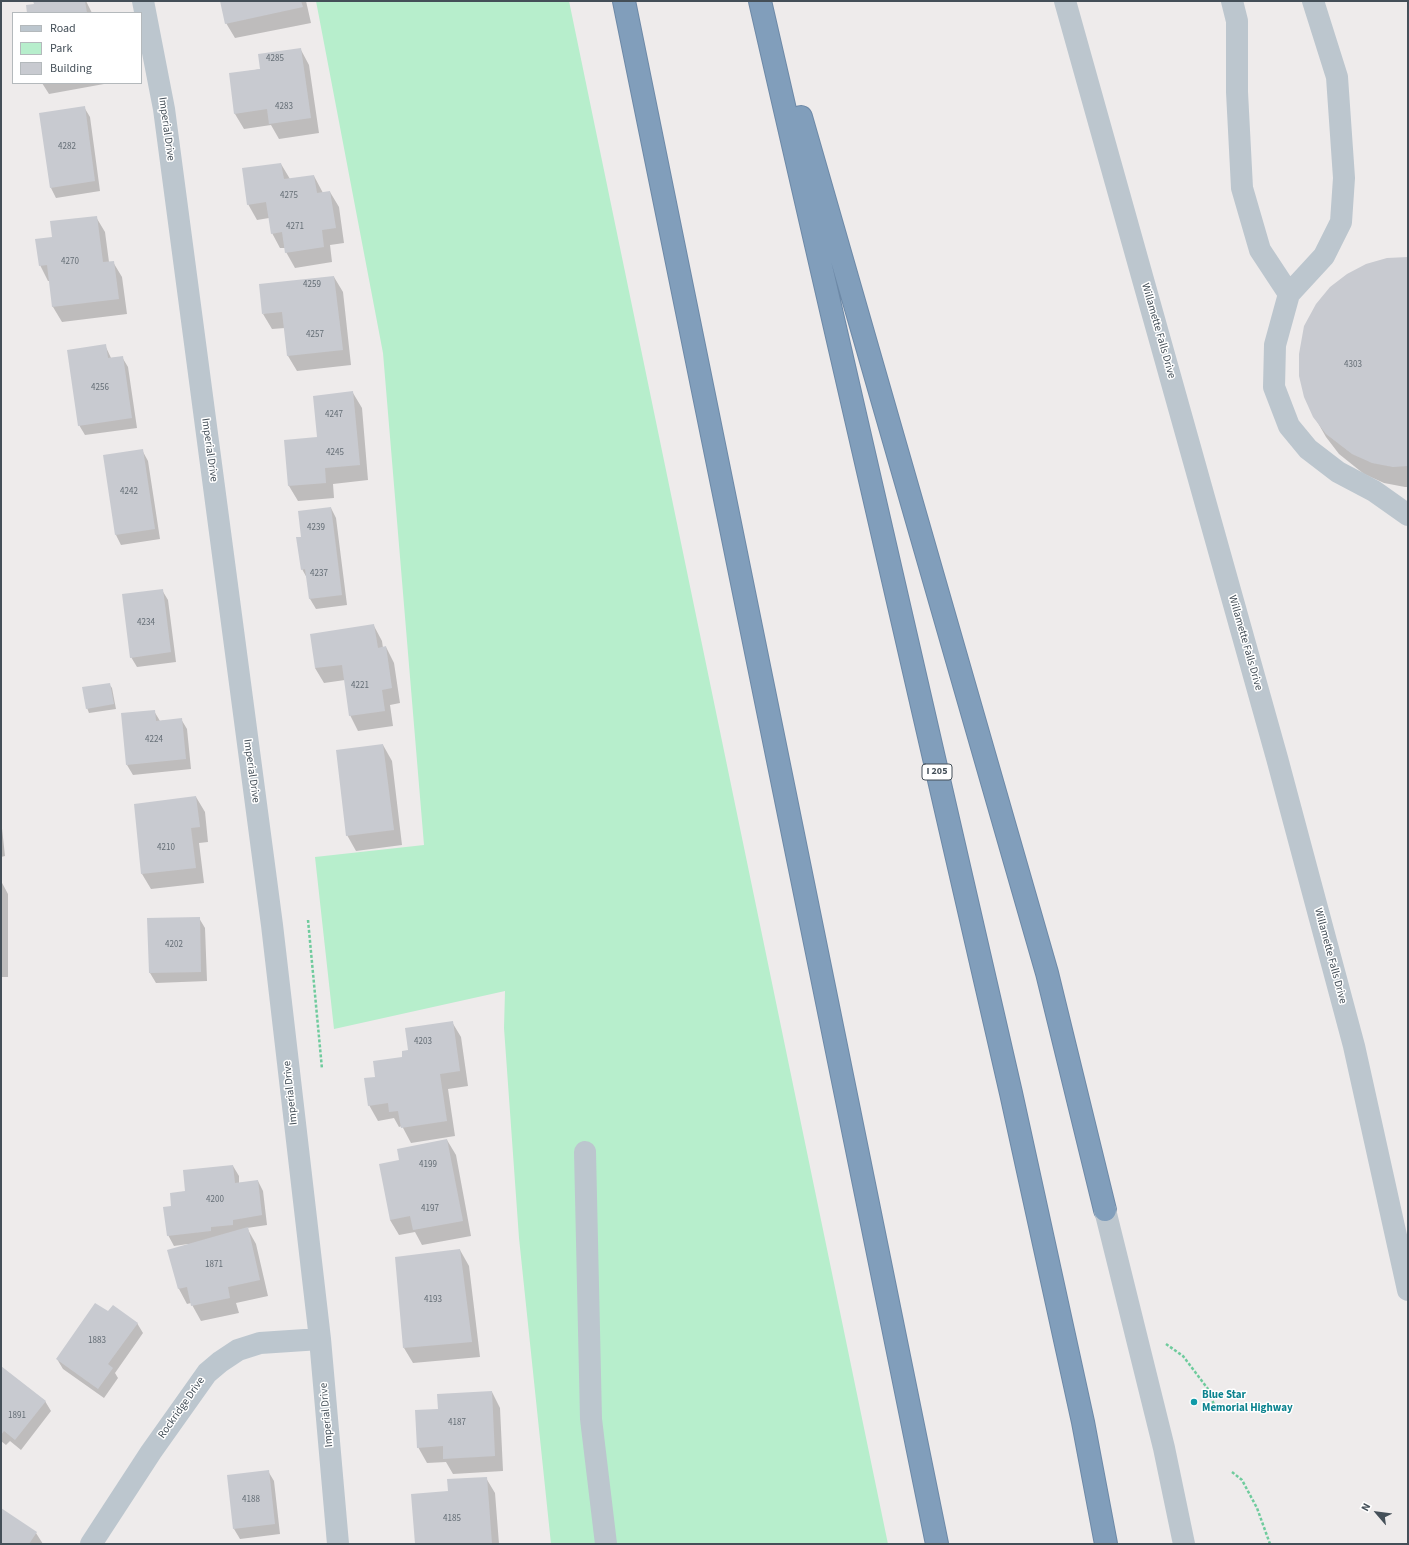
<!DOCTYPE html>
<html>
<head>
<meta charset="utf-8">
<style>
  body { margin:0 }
  #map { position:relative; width:1409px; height:1545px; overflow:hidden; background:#eeebeb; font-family:"Source Sans 3",sans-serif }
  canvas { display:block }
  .frame { position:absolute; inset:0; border:2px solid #444f58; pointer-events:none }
  .legend { position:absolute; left:12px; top:12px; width:130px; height:72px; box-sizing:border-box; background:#fff; border:1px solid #b4b9bc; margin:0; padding:5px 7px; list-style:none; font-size:12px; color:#444f58 }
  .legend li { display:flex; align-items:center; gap:8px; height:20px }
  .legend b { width:20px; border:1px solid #b4b9bc }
  .north { position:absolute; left:1357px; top:1493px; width:40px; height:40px; -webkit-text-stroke:3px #fff; paint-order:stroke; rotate:298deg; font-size:11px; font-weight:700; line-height:16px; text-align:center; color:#444f58 }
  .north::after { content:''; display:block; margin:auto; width:14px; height:18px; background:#444f58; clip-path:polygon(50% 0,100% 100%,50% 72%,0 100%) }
</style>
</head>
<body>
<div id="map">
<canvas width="1409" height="1545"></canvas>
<div class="frame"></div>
<ul class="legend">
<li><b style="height:5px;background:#bcc6ce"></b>Road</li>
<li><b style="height:11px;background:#b7eecc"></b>Park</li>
<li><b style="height:11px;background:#c8cad0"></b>Building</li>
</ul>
<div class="north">N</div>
</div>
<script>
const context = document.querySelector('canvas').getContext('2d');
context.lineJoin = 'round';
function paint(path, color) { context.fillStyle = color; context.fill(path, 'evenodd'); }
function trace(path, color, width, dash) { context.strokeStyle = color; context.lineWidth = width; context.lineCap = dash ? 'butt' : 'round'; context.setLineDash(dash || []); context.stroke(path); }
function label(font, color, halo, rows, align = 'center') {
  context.font = font + ' "Source Sans 3",sans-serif'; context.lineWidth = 3; context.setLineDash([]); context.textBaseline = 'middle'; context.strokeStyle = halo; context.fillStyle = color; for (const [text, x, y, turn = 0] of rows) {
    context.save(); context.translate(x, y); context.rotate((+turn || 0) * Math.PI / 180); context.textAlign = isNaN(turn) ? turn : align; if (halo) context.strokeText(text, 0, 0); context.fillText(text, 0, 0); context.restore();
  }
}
paint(new Path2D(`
  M316 1H569L888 1544H551L519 1238 504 1028 505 991 334 1029 315 857 424 845 383 353Z`), '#b7eecc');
paint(new Path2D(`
  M34 1H86L92 13H28L35 4Z
  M221 1H306L311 23 235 38 226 23Z
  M301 50 309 65 319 133 279 139 271 125 244 129 235 114 230 74 261 69Z
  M42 83H104V84L49 94Z
  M84 107 90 117 100 191 56 198 51 188Z
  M281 164 290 179 314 176 323 193 330 192 339 207 344 243 330 245 332 262 295 268 286 252 285 248H280L272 233 269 218 257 220 248 204Z
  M96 217 105 232 109 262H113L122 277 127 314 62 322 53 307 50 281H48L40 265 53 238Z
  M1408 258V487H1405L1384 483 1364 474 1339 454 1326 437 1314 416Z
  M334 277 343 292 351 365 297 371 288 356 285 328 272 329 263 314Z
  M105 345 111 358 122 357 128 367 137 428 85 435 79 425Z
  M353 393 362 408 368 480 333 484 334 498 298 501 289 486 285 441 318 438Z
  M142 450 148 461 160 539 121 545 116 535 104 456Z
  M331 508 336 518 347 605 316 609 310 599 308 580 302 569V538Z
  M162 590 168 600 176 662 137 667 131 657Z
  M374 626 382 641 383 648 386 647 394 663 400 703 390 705 393 726 358 731 350 715 345 680 324 683 315 668Z
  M109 684 112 688 116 709 89 713 87 708Z
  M154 711 160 721 181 719 187 729 191 769 133 775 127 765Z
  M383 745 392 761 402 845 356 851 347 835Z
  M196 797 205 812 208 842 199 843 204 883 151 889 142 874Z
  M1 819 5 856 1 857Z
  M1 881 8 894V977H1Z
  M199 918 205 928 207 981 156 983 150 973 148 919Z
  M452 1022 461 1037 468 1086 448 1089 455 1136 411 1143 402 1126 399 1127 394 1118 378 1121 369 1105 376 1078 403 1058 409 1050Z
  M447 1140 456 1155 471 1236 422 1245 415 1232 399 1235 390 1220 400 1161Z
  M233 1166 239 1176V1183L258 1181 263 1191 267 1225 247 1228 256 1244 268 1296 236 1303 239 1313 201 1321 191 1303 187 1304 179 1289 168 1251 189 1245 188 1244 174 1246 168 1235 172 1207 186 1192Z
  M460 1250 469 1266 480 1357 413 1363 404 1348Z
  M108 1313 137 1323 143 1333 115 1373 118 1378 104 1398 63 1369 57 1359Z
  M1 1367 45 1401 51 1411 21 1450 10 1441 6 1445 1 1441Z
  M492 1392 500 1408 503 1471 453 1474 446 1462 427 1463 418 1447 439 1410Z
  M268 1471 274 1481 280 1534 240 1539 234 1529Z
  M486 1478 495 1493 499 1544H416L449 1491Z
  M1 1509 36 1533 43 1544H1Z`), '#0003');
paint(new Path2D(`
  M33 1H85L87 13H27L26 5 34 4Z
  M220 1H301L303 7 225 24Z
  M301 48 311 118 269 124 267 109 234 114 229 73 260 69 258 54Z
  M85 106 95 181 50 188 39 113Z
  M281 163 284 179 314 175 317 193 330 191 336 228 322 230 324 247 285 253 282 232 271 234 266 202 247 205 242 168Z
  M97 216 103 262 114 261 119 299 52 307 47 265 39 266 35 239 52 237 50 221Z
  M1408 257V466L1393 467 1372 463 1352 454 1326 434 1313 417 1304 397 1299 376V354L1304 326 1316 304 1330 287 1347 274 1366 264 1387 258Z
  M334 276 343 350 287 356 282 312 262 314 259 284Z
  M106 344 108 358 123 356 132 418 78 426 67 350Z
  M353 391 360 465 325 468 326 483 288 486 284 440 317 437 313 396Z
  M143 449 155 529 115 535 103 455Z
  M331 507 342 595 309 599 305 569 301 570 296 537H301L298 511Z
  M163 589 171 652 130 658 122 594Z
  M374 624 378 648 386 646 392 688 382 690 385 711 349 716 342 665 315 668 310 634Z
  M110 683 114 704 86 709 82 687Z
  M155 710 156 721 182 718 186 759 126 765 121 713Z
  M383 744 394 830 346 836 336 750Z
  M196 796 200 827 191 828 196 868 141 874 134 804Z
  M200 917 201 972 149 973 147 918Z
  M453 1021 460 1071 440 1074 447 1121 401 1128 398 1111 389 1112 388 1103 368 1106 364 1078 375 1077 373 1061 402 1057V1051L408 1050 405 1028Z
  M447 1139 463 1221 413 1230 410 1216 390 1220 379 1164 399 1160 397 1149Z
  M233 1165 235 1183 258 1180 262 1215 233 1220V1225L211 1227V1231L167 1236 163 1207 171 1206 170 1193 185 1191 183 1170Z
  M248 1227 260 1280 228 1287 230 1298 191 1306 187 1287 178 1289 167 1250Z
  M460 1249 472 1342 403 1348 395 1257Z
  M95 1303 108 1311 113 1305 138 1323 108 1364 113 1368 98 1389 56 1359Z
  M1 1366 46 1401 15 1440 4 1431 1 1435Z
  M492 1391 495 1456 443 1459V1446L417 1448 415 1410 438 1409 437 1394Z
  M269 1470 275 1524 233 1529 227 1475Z
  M487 1477 492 1544H415L411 1494 448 1491 447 1479Z
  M1 1508 37 1532 29 1544H1Z`), '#c8cad0');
const highway = new Path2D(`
  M624 1 937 1544
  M760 1 1011 1093 1083 1422 1106 1544
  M801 117 1047 973 1105 1210`);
trace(highway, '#6d89a7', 24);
trace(new Path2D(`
  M308 920 322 1069
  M1166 1344 1183 1356 1208 1389 1216 1410
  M1232 1472 1242 1480 1257 1508 1270 1544`), '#6fcb9d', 2.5, [3, 2]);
trace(new Path2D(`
  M143 1 164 109 272 925 320 1339 338 1544
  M1065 1 1277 758 1354 1046 1408 1290
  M1232 1 1237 21V92L1242 188 1260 250 1289 294
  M1313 1 1337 77 1344 178 1341 222 1324 256 1289 294 1275 345 1274 387 1289 426 1308 449 1338 472 1374 491 1408 515
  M585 1152 591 1419 606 1544
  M1105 1210 1164 1448 1184 1544
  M91 1544 151 1452 207 1373 220 1362 238 1350 260 1343 320 1339`), '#bcc6ce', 22);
trace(highway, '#819ebb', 22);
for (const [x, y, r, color] of [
  [1194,1402,4,"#0f9aa8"]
]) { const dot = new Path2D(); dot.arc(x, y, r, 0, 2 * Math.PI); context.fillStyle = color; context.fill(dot); trace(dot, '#fff', 1.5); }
label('9px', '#656e76', null, [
  ["4285",275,59],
  ["4283",284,107],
  ["4282",67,147],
  ["4275",289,196],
  ["4271",295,227],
  ["4270",70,262],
  ["4259",312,285],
  ["4257",315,335],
  ["4303",1353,365],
  ["4256",100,388],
  ["4247",334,415],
  ["4245",335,453],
  ["4242",129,492],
  ["4239",316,528],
  ["4237",319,574],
  ["4234",146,623],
  ["4221",360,686],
  ["4224",154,740],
  ["4210",166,848],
  ["4202",174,945],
  ["4203",423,1042],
  ["4199",428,1165],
  ["4200",215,1200],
  ["4197",430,1209],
  ["1871",214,1265],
  ["4193",433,1300],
  ["1883",97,1341],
  ["1891",17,1416],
  ["4187",457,1423],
  ["4188",251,1500],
  ["4185",452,1519]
]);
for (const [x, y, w] of [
  [937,772,30]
]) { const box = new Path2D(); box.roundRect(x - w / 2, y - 8, w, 16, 3); context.fillStyle = '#fff'; context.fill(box); trace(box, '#444f58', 1); }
label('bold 10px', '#444f58', null, [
  ["I 205",937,772]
]);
label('11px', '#444f58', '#fff', [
  ["Imperial Drive",166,129,82],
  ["Willamette Falls Drive",1158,331,74],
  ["Imperial Drive",209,450,82],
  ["Willamette Falls Drive",1245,643,74],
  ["Imperial Drive",251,771,82],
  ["Willamette Falls Drive",1330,956,75],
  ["Imperial Drive",291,1093,-96],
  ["Rockridge Drive",182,1408,-55],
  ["Imperial Drive",327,1415,-95]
]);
label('bold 11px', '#0d838f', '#fff', [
  ["Blue Star",1202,1396],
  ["Memorial Highway",1202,1409]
], 'left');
</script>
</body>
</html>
